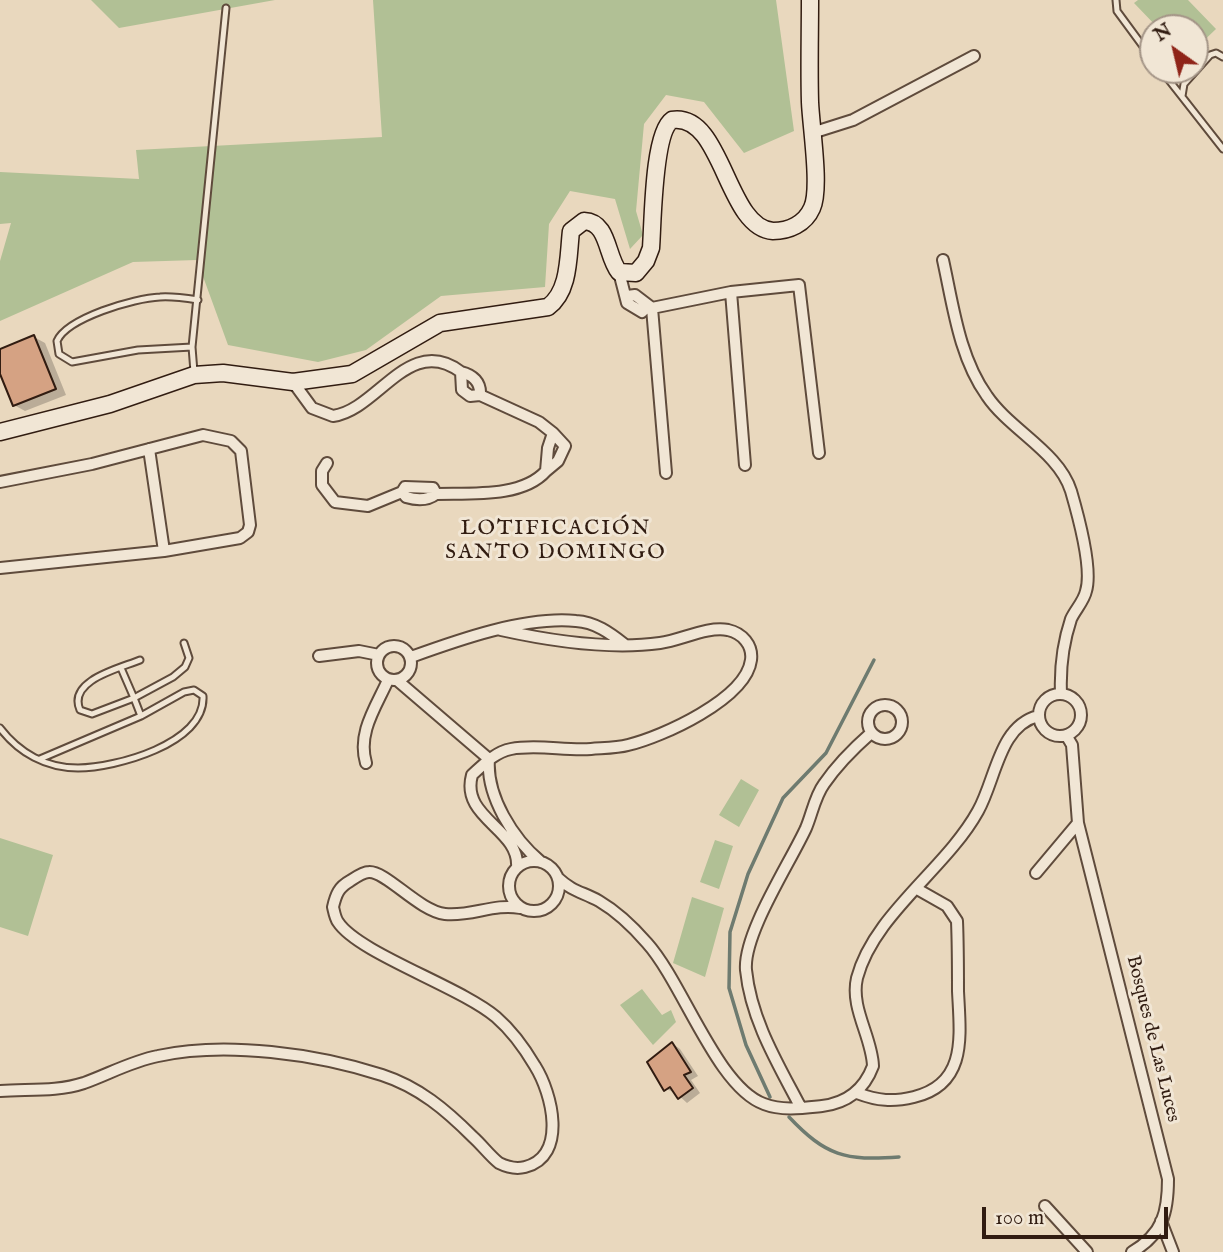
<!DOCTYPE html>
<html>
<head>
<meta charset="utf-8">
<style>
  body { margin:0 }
  #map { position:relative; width:1223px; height:1252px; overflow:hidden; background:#e9d8be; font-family:"IM FELL English",serif }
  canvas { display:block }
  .north { position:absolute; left:1139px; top:14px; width:70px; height:70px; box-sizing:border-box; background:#f1e6d5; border:2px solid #a49587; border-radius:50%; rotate:326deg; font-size:19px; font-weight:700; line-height:28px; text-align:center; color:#311c11 }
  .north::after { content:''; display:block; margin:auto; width:24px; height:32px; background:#8f2418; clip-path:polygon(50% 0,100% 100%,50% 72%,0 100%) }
  .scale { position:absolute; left:982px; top:1207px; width:186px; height:32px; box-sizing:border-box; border:4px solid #311c11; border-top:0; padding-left:9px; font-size:21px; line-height:24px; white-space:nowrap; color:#311c11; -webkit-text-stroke:5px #f1e6d5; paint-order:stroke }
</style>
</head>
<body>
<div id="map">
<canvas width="1223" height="1252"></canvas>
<div class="north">N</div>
<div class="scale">100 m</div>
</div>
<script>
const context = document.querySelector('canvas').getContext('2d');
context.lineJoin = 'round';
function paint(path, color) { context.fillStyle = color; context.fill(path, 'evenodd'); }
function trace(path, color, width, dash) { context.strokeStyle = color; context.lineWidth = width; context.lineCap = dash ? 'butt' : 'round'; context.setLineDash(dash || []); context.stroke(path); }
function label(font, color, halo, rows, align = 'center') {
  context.font = font + ' "IM FELL English",serif'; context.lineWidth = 6; context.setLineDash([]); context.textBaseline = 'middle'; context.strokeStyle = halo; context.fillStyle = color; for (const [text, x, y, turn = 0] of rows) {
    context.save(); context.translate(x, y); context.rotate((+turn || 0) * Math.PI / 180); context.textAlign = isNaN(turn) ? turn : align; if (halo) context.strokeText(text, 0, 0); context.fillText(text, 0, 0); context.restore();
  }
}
paint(new Path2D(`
  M91 0H275L119 28Z
  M373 0H776L794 131 744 153 704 102 666 95 644 124 636 211 643 235 630 249 615 199 570 191 549 224 545 287 441 296 366 350 318 362 228 345 197 260 133 262 0 321V261L11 223 0 224V172L139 179 136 150 382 137Z
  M1138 0H1188L1216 29 1195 49V28H1158L1134 3Z
  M741 779 759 790 739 827 719 815Z
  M0 838 53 855 28 936 0 927Z
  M715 840 733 846 719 889 700 882Z
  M692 897 724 908 705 977 673 963Z
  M642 989 662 1015 671 1010 676 1022 653 1045 620 1005Z`), '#b1c095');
paint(new Path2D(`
  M34 337 45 343 66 395 25 411 14 405 0 369V350Z
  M673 1044 680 1049 698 1076 691 1080 700 1093 687 1103 676 1093 666 1089Z`), '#0003');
trace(new Path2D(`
  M770 1097 746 1045 729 988 730 932 748 874 783 798 826 753 874 660
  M789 1117C826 1156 845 1161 899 1157`), '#6e7b70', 3.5);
const building = new Path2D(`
  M34 335 56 389 13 406 0 374V349Z
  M672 1042 691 1072 684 1075 693 1088 678 1099 670 1087 664 1091 647 1062Z`);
paint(building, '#d5a283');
trace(building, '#311c11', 2);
const service = new Path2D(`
  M1116 0 1117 11 1153 60
  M1161 70 1223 149
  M1182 96 1184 84 1210 55 1216 53 1223 57
  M192 347 138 350 72 362 59 354 57 341C67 318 134 298 160 297 172 296 185 298 198 300
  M194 372 192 347 226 8
  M140 660C121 668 67 680 80 710L92 714 134 698 141 716
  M121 668 134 698 173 677 185 667 189 658 184 643
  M0 728C19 753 46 768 78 768 114 768 206 744 203 696L194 690 184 692 141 716 40 759`);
const minor = new Path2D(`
  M812 133 853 120 974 56
  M943 260C953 305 959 357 987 396 1010 430 1059 452 1071 491 1078 515 1093 568 1086 591 1084 601 1075 610 1071 619 1063 643 1060 669 1061 693
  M619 272 627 303 642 312 648 306
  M731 292 745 465
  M627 296 635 295 652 308 731 292 799 285 819 453
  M652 308 666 473
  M461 372C473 375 481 382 480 395L470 396 462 390Z
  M293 382 312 408 333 416C378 410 409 333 461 372
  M480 395 539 422 553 433
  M553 433 565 446 558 461 546 471 548 448Z
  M149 449 164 551
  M327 463 322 471V485L335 502 368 506 402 492 405 487 433 488 436 494C427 501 416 500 406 497L402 492
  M0 482 92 464 203 435 231 441 241 451 250 525 248 532 240 538 164 551 0 568
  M436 494C470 493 522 498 546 471
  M501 630C551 641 610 650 660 643 682 640 707 626 728 630 742 633 753 645 751 660 746 699 662 737 628 745 617 748 603 748 591 749 565 751 537 744 511 749 495 752 483 765 472 775 460 818 520 829 517 867
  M377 663a17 17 0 1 1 34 0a17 17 0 1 1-34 0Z
  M319 656 359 651 379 655
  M411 657C458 640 525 616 576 621 595 622 610 633 624 644
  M398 681 489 759
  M1039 715a21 21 0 1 1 42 0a21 21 0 1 1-42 0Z
  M868 722a17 17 0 1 1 34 0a17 17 0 1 1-34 0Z
  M1066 735 1072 745 1078 823 1168 1179C1168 1212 1163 1234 1132 1252
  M489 759C486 796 513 839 541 862
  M366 763C357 733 376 707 388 680
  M509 886a25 25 0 1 1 50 0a25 25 0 1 1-50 0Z
  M1036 873 1078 823
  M558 878C573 892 583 892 599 901 616 911 634 928 647 943 683 983 717 1087 764 1104 782 1111 803 1108 822 1106 847 1103 864 1090 873 1066 872 1037 850 1008 857 978 874 914 946 869 978 811 996 779 999 726 1038 716
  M0 1091C28 1089 57 1092 84 1083 109 1074 132 1061 158 1056 226 1041 317 1054 382 1075 419 1087 446 1110 473 1137 482 1145 490 1156 499 1163 507 1167 517 1169 525 1167 568 1156 552 1093 535 1066 525 1049 511 1030 496 1017 461 987 358 953 338 922 335 918 334 911 333 907 336 894 339 887 350 881 356 877 363 872 369 872 386 871 419 911 445 914 471 917 494 903 520 908
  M857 1093C878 1101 893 1102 914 1097 968 1084 960 1035 958 991 958 968 958 945 957 921L947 906 917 889
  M801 1108C778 1064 751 1020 746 970 743 934 790 863 806 828 812 814 815 796 824 784 837 765 854 748 871 733
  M1045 1206 1087 1252
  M1161 1221 1173 1252`);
const secondary = new Path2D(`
  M0 432 110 404 194 375 223 373 293 382 352 374 440 323 548 307C570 291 568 256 571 231L584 221C609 222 606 256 619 272L636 273 646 261 651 248C653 222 653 133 672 120 723 112 726 228 773 231 789 231 805 224 812 208 821 189 811 127 810 102 809 68 810 34 810 0`);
trace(service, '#5f4b3c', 9);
trace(minor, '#5f4b3c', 14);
trace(secondary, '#311c11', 19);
trace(service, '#f1e6d5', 5);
trace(minor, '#f1e6d5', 10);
trace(secondary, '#f1e6d5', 16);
label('19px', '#311c11', '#f1e6d5', [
  ["Bosques de Las Luces",1152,1039,76]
]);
context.letterSpacing = '2px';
label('21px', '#311c11', '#f1e6d5', [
  ["LOTIFICACIÓN",556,530],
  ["SANTO DOMINGO",556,554]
]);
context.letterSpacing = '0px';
</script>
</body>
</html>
